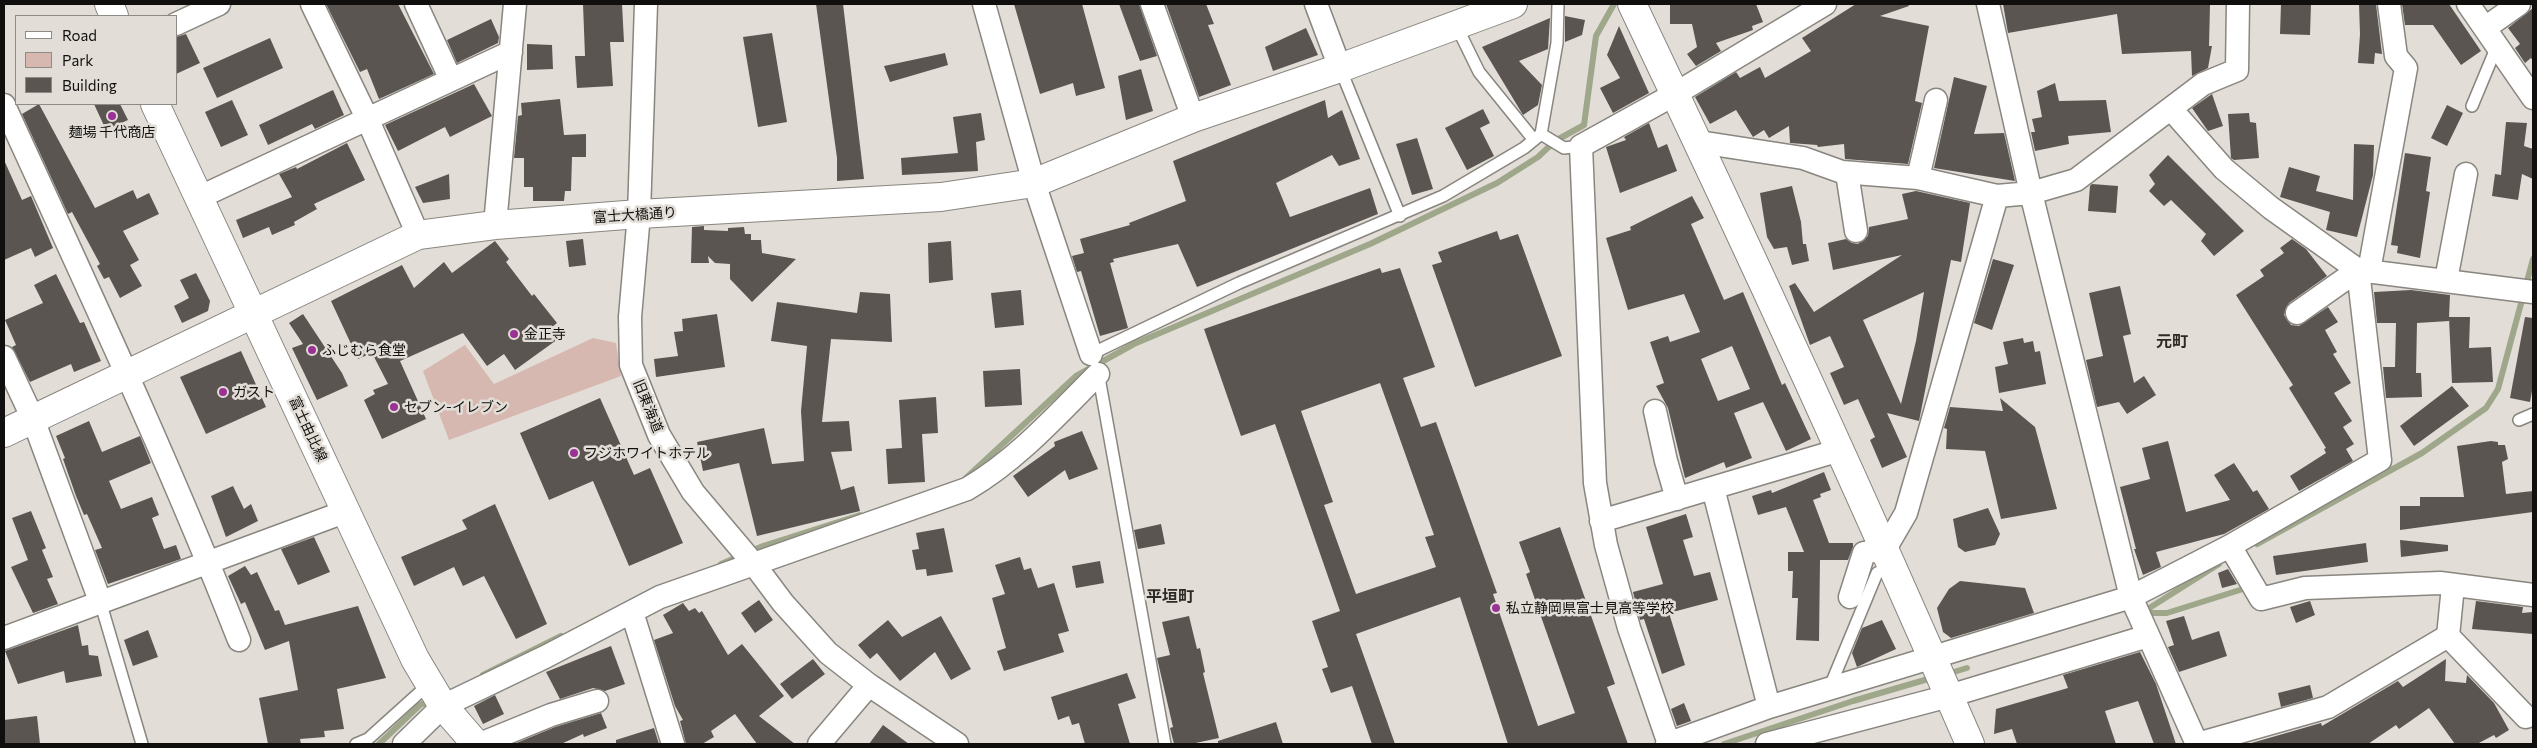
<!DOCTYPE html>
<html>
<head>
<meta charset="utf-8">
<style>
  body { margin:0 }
  #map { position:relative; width:2537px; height:748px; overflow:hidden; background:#e2ded7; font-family:Commissioner,sans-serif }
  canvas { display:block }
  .frame { position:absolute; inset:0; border:5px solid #100f0d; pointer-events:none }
  .legend { position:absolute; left:15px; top:15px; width:162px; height:90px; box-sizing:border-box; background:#e2ded7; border:1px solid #8e8b86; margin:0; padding:6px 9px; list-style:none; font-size:15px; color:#100f0d }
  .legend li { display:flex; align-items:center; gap:10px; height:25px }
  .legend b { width:25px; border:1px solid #8e8b86 }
</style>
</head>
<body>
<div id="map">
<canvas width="2537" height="748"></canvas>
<div class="frame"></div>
<ul class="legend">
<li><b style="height:6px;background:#fff"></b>Road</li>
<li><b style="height:14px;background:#d7b8b0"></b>Park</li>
<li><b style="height:14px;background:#5b5551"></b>Building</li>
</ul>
</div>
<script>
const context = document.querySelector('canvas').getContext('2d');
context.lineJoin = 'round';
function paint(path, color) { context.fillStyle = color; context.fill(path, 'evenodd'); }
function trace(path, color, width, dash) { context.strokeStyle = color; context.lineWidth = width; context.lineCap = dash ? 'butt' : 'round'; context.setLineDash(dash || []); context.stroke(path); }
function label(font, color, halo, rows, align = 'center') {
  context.font = font + ' Commissioner,"Noto Sans JP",sans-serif'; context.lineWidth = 5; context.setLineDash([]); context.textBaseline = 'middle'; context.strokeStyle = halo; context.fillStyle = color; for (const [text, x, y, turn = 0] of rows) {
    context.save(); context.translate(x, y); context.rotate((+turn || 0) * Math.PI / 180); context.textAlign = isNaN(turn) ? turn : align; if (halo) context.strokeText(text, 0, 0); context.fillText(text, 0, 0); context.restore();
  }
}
paint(new Path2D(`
  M593 338 616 343 621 376 449 440 423 371 465 345 494 384Z`), '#d7b8b0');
trace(new Path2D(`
  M966 478 1076 376 1134 344 1370 244 1497 183 1538 157 1555 141 1584 125 1596 36 1614 4
  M2257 544 2422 453 2486 408 2498 389 2533 259
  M721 564 763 546 860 515
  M2143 612 2219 564
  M2144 613H2167L2243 589
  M1947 674 1967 668
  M483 675 561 636
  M379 744 420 705 431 700
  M1724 744 1853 701 1935 677`), '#9fa78b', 6);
paint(new Path2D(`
  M326 4H398L434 74 379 99 367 69 360 72Z
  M583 4H622L624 42H610L613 86 577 88 575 56H585Z
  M816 4H843L864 179 837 181V158Z
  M1014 4H1082L1105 88 1076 96 1073 83 1040 94Z
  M1119 4H1139L1157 56 1140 61Z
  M1166 4H1206L1214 24 1208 25 1231 85 1199 97Z
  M1670 4H1756L1763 22 1752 26 1753 30 1716 43 1721 51 1696 66 1687 54 1697 47 1692 24H1670Z
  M1856 4H1908L1909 6 1880 16 1929 26 1915 101 1922 103 1908 164 1845 159 1844 144 1818 147 1817 145 1790 143 1789 126 1769 138 1764 130 1753 137 1736 110 1710 124 1695 97 1736 72 1740 78 1760 67 1765 78 1811 51 1802 38Z
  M2003 4 2210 5 2209 46H2212L2208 68 2192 76 2191 51 2122 54 2117 14 2008 33Z
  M2281 4H2311L2310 35 2280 34Z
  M2359 4H2376L2382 54 2375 53 2374 64 2358 63 2360 34Z
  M2402 4H2449L2481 51 2461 65 2433 25H2405Z
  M2533 8V61L2531 58 2525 63 2515 48 2520 44 2508 28Z
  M1565 16 1585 20 1582 35 1565 42Z
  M1550 18 1548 49 1519 61 1542 85 1538 105 1523 115 1482 47Z
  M491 19 499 37 498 43 457 63 447 40Z
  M1619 26 1649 93 1613 113 1600 88 1620 78 1607 55Z
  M1306 28 1318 55 1273 71 1265 47Z
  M772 33 787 122 758 127 743 37Z
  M186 34 200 63 176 74V37Z
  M270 38 283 68 217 98 203 68Z
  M527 44 552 45 553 69 527 70Z
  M945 53 948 65 890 82 884 66Z
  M1141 69 1153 111 1126 120 1118 76Z
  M1954 77 1987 86 1974 134 2004 133 2015 181 1934 168Z
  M2055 83 2059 101 2106 100 2111 132 2068 136 2069 144 2035 151 2031 132H2035L2032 119 2042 117 2037 91Z
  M474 84 492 116 450 137 445 127 398 151 385 125Z
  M333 90 344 115 315 129 312 124 268 145 259 125Z
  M2212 94 2223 126 2208 131 2192 108Z
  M560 99 564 135 586 134V157H572L571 191H565L564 201H533V187H524V158H514L518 116 522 115 521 103Z
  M232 100 248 135 221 147 205 112Z
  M1325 100 1328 118 1342 110 1360 159 1339 166 1332 155 1276 183 1290 217 1370 188 1378 214 1197 287 1178 244 1113 259 1114 262 1110 263 1128 328 1100 336 1081 271 1077 272 1072 256 1084 253 1080 239 1130 225 1129 223 1186 201 1173 161Z
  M39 104 95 208 133 190 137 199 149 193 159 214 123 231 139 260 130 265 142 286 120 298 109 277 104 279 97 266 100 264 72 212 68 214 22 114Z
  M94 104H120L128 120 106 130Z
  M2447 105 2463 113 2447 146 2431 138Z
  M1483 109 1490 123 1480 128 1494 156 1467 170 1445 128Z
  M981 113 985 140 976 142 978 171 902 175 901 158 958 153 953 117Z
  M2249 113 2250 122 2256 123 2259 158 2234 160 2231 158 2228 114Z
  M2506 122 2527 123 2524 146 2533 149V179L2522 174 2518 200 2492 196 2495 174 2501 175Z
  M1649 123 1658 148 1667 144 1677 171 1620 193 1606 147 1626 140 1624 137Z
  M1417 138 1433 189 1412 195 1396 144Z
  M347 143 365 180 314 204 317 209 294 222 295 225 272 235 269 227 243 238 236 220 292 197 279 174 296 167 297 169Z
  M2354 144 2374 145 2373 175 2357 237 2326 230 2330 212 2280 197 2289 167 2320 176 2316 191 2353 200Z
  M2405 153 2431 157 2426 191 2430 192 2420 258 2397 253 2398 246 2391 245Z
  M2168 155 2244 231 2214 256 2201 241 2206 234 2171 200 2164 206 2149 191 2155 184 2149 175Z
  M4 160 22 200 31 196 53 248 35 257 31 248 4 260Z
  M449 174 450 199 423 203 415 187Z
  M2092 184 2118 186 2116 213 2088 211 2090 186Z
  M1792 186 1801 222 1803 244H1806L1809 261 1792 265 1787 247 1774 249 1767 237 1760 193Z
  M1916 191 1970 203 1961 262 1951 260 1919 421 1887 413 1907 457 1882 468 1870 440 1875 437 1858 399 1844 405 1830 373 1844 367 1830 336 1810 345 1789 286 1795 283 1814 312 1902 255 1833 270 1828 243 1846 239 1852 243 1858 244 1868 236 1869 227 1908 219 1902 194ZM1924 292 1916 341 1901 404 1863 320Z
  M1692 196 1704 218 1691 224 1724 300 1743 292 1782 385 1785 383 1811 439 1786 451 1763 402 1734 413 1752 458 1726 468 1724 462 1685 478 1668 408 1656 386 1664 383 1650 342 1668 336 1670 342 1700 332 1684 294 1628 310 1606 238 1631 230 1630 227ZM1732 346 1750 389 1718 401 1701 359Z
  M704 226V230L728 231V228L744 227 745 234H751V240H761L762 253 796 259 752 302 730 279V264L715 263 708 256 709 263H691L692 227Z
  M1497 231 1500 240 1518 234 1562 356 1475 387 1432 265 1442 262 1438 252Z
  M583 239 586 265 569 267 566 241Z
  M2292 239 2306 249 2327 276 2289 303 2284 315 2291 325 2299 326 2328 307 2338 322 2325 330 2337 352 2333 354 2351 383 2334 393 2352 421 2343 427 2354 444 2346 449 2353 461 2299 491 2290 476 2326 453 2324 449 2326 448 2289 388 2293 385 2236 295 2264 276 2260 270 2284 253 2280 248Z
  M495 241 509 259 506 262 532 296 534 294 557 323 550 329 558 339 515 370 504 354 487 366 463 333 400 361 426 419 382 439 364 400 375 394 373 390 388 384 372 353 358 359 331 301 402 265 414 288 444 262 452 273Z
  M951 241 953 280 929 283 928 243Z
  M1993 259 2014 265 1992 330 1974 323Z
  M1380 268 1382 273 1400 268 1435 367 1403 378 1421 427 1436 422 1497 593 1493 594 1538 726 1575 713 1526 574 1530 572 1519 542 1560 527 1615 684 1607 687 1628 744H1508L1460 597 1356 634 1395 744H1372L1352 686 1331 693 1322 669 1328 667 1312 621 1340 611 1275 424 1241 436 1204 329ZM1380 383 1434 535 1425 537 1436 567 1356 594 1324 505 1333 502 1301 411Z
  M196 273 210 301 208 311 182 323 174 306 189 298 180 280Z
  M56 274 80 323 84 322 101 361 74 372 71 364 30 382 12 347 16 345 5 320 43 303 34 285Z
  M2120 286 2131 334 2123 336 2134 383 2144 376 2156 395 2127 414 2119 402 2097 407 2086 360 2103 356 2089 293Z
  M1021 290 1024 325 995 328 991 293Z
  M2411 290 2450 295 2449 317H2470L2469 348 2491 347 2493 382 2452 383 2449 318V321L2417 323 2416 373H2421L2422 397 2386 398 2383 367H2395L2396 323H2377L2374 292Z
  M860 292 890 294 892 342 831 339 822 422 849 421 852 451 831 452 841 490 854 486 860 511 757 536 739 463 703 471 697 442 764 428 772 464 804 461 801 411 807 346 771 341 777 302 857 313Z
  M303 314 342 373 348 386 317 400 292 348 303 344 289 323Z
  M717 314 725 367 656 377 654 359 678 356 674 332 683 331 682 319Z
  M2525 317 2533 318V385L2530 402 2510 398Z
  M2023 338 2024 343 2033 341 2035 352 2040 351 2046 384 1999 393 1995 367 2008 364 2003 342Z
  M241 351 266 407 206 434 180 377Z
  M1020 369 1022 405 985 407 983 371Z
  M2452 386 2469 406 2414 446 2400 426Z
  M936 397 938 433 922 434 925 482 888 484 886 449 902 448 899 400Z
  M600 398 634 475 650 468 683 543 629 566 593 481 549 500 520 433Z
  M2000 398 2035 427 2057 509 2001 519 1985 451 1946 449 1947 429 1944 428 1950 407 2003 411Z
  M89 421 102 452 140 436 151 463 109 481 121 509 152 497 159 515 152 518 164 549 176 545 181 559 108 584 95 550 102 548 87 514 84 515 76 496 63 459 65 458 56 436Z
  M1082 431 1098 469 1069 480 1065 470 1028 497 1013 476 1055 446 1054 442Z
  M2168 441 2186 512 2230 500 2214 475 2234 463 2253 492 2257 490 2269 509 2224 534 2156 552 2161 567 2143 575 2134 549H2136L2120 487 2150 479 2142 448Z
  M2491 441 2498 442V445H2505L2508 459 2502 462 2506 494 2533 491V512L2400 530V506H2420V497H2464L2457 446Z
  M1824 472 1831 490 1820 494 1821 497 1813 500 1829 543H1853V547L1848 560H1820L1819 641 1796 640 1798 598H1792L1793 571H1788V552H1804L1786 507 1758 515 1752 496 1771 490 1772 493Z
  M233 486 244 509 251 504 258 521 226 537 211 496Z
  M495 504 547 624 516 639 484 576 463 586 454 567 414 586 401 557 467 529 462 520Z
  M1988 508 2000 534 1995 545 1965 552 1958 547 1953 519Z
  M31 511 46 548 42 550 53 577 47 579 58 604 33 613 11 567 28 560 12 518Z
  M1686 514 1693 537 1683 540 1694 576 1710 572 1718 600 1669 613 1685 665 1662 674 1644 619 1640 620 1633 592 1663 584 1646 527Z
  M1161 524 1165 544 1138 549 1134 530Z
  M944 528 953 572 927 576 926 569 916 570 912 550 919 549 916 533Z
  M314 537 330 572 298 585 281 549Z
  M2400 540 2448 545V551L2401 557Z
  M2366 543 2368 562 2276 575 2273 556Z
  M1020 557 1024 570 1031 568 1038 588 1054 583 1069 631 1058 634 1064 652 1004 671 997 651 1006 648 992 598 1005 594 995 565Z
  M1100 561 1104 583 1076 588 1072 566Z
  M245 566 251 575 257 572 275 611 279 610 285 625 358 606 386 678 337 689 344 729 324 731 325 737 300 739 301 744H268L259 698 298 690 289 641 265 650 245 602 241 604 228 576Z
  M2228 569 2237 584 2222 588 2218 573Z
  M1960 581 2025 588 2034 613 1951 638 1943 632 1937 608 1949 589Z
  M759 600 773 620 755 633 741 613Z
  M2310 601 2315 615 2296 623 2290 607Z
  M2476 601 2523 607 2522 613 2533 612V634L2472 629Z
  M683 603 689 611 695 608 699 613 702 611 728 655 742 644 784 696 759 716 795 744H757L735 714 711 731 714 737 702 744H686L680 721 683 720 675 706 654 640 673 633 663 615Z
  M941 616 971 669 951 680 935 652 900 681 877 653 870 659 858 645 888 620 902 637Z
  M1189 616 1197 649 1200 648 1205 672 1203 673 1219 738 1191 744H1174L1170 728 1173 727 1157 658 1170 655 1162 622Z
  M2184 616 2192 640 2219 631 2227 656 2179 672 2168 647 2174 645 2166 621Z
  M1882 620 1896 649 1857 667 1852 653 1862 628Z
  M78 625 82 646 88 645 89 655 98 656 102 676 66 683 64 671 18 684 5 651Z
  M148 630 158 657 133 666 124 640Z
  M611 646 625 684 605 691 593 688 560 699 546 672Z
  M2140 652 2156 684 2176 744H2154L2138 701 2105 711 2116 744H2017L2012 729 1994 734 1996 709 2068 688 2063 675Z
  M813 659 825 674 792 699 780 684Z
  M2446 659 2445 681 2466 683 2467 675 2494 703 2509 730 2496 738 2494 735 2477 744H2455L2429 708 2399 729 2396 725 2368 744H2248L2321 723 2322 726 2398 681 2403 687Z
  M1127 673 1136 698 1118 704 1130 744H1085L1079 723 1072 725 1069 716 1058 720 1051 697Z
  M2310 685 2313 698 2281 707 2278 693Z
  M495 695 504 714 483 724 474 706Z
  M1684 703 1691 721 1677 726 1671 709Z
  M601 713 607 728 584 737 583 734 561 744H514L555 727Z
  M37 716 40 744H4V720Z
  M1276 722 1283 744H1218V741Z
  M883 725 909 744H869Z
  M654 728 659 744H616V740Z`), '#5b5551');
const service = new Path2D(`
  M1456 25 1479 72 1534 140
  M1340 68 1400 216
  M2472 106 2497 46
  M1541 134 1564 148 1581 146
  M1092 357 1091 354 1239 283 1443 196 1524 148 1541 134 1557 43 1558 4
  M1098 372 1165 744
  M2519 420 2533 414
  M100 601 142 744
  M1829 689 1877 573 1892 566
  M356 744 368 739 429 684`);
const minor = new Path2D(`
  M312 4 367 118 418 235
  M416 4 451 80
  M646 4 639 214 630 317 631 365 659 435 693 492 753 563 783 603 828 653 869 685 957 744
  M984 4 1034 183 1091 354
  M1152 4 1193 118
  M1316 4 1340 68
  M1988 4 2031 193 2131 597 2197 744
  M2468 4 2533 98
  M176 24 219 4
  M2485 28 2519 4
  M4 105C85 282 168 459 239 640
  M2171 109 2224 169 2271 208 2358 270 2533 292
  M1699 142 1803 158 1842 172 1918 178 1997 196
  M1847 173 1856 231
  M1918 178 1936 100
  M200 197 511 52
  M495 225 515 4
  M2369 271 2406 68 2396 56 2389 4
  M2446 280 2466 174
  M4 357 33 419 100 601
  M1655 411 1666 461 1677 499
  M1713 488 1769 707
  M1601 521 1840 450
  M2230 546 2261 599 2305 588 2440 583 2533 595
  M1850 597 1864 553 1885 549 1906 513 1997 196 2031 193 2076 180 2203 84 2237 70 2238 4
  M632 612 673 744
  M2448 636 2526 717
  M4 638 347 511
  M404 744 443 706 545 657 660 597 967 489C1017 460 1057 415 1098 374
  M480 744 551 715 597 701
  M819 744 869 685
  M1667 744 1769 707 2131 597 2230 546 2380 460 2358 270 2297 313
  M1669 744 1629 628 1606 545 1595 483 1581 146 1675 94 1825 4
  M1767 744 1949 696 2148 636
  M2197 744 2328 707 2448 636 2453 586`);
const tertiary = new Path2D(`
  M1632 4C1749 249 1862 495 1970 744
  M4 433 418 235 495 225 639 214 941 197 1034 183 1193 118 1340 68 1513 4`);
const secondary = new Path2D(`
  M109 4 114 16
  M155 104 415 659 443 706 476 744`);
trace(service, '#89857f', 14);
trace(minor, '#89857f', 25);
trace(tertiary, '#89857f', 30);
trace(secondary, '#89857f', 30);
trace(service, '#fff', 11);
trace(minor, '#fff', 22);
trace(tertiary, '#fff', 28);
trace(secondary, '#fff', 28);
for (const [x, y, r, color] of [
  [112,116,5,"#9a3195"],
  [514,334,5,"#9a3195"],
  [312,350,5,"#9a3195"],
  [223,392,5,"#9a3195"],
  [394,407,5,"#9a3195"],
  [574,453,5,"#9a3195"],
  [1496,608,5,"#9a3195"]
]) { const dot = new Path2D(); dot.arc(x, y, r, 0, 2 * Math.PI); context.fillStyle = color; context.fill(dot); trace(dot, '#e2ded7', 2); }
label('14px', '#100f0d', '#e2ded7', [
  ["麺場 千代商店",112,132,"center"],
  ["金正寺",524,334],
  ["ふじむら食堂",322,350],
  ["ガスト",233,392],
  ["セブン-イレブン",404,407],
  ["フジホワイトホテル",584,453],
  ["私立静岡県富士見高等学校",1506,608]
], 'left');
label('14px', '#100f0d', '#e2ded7', [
  ["富士大橋通り",635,215,-4],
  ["旧東海道",648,406,68],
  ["富士由比線",308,429,65]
]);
label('bold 16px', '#2d2925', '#e2ded7', [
  ["元町",2172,342],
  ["平垣町",1170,597]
]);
</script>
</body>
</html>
